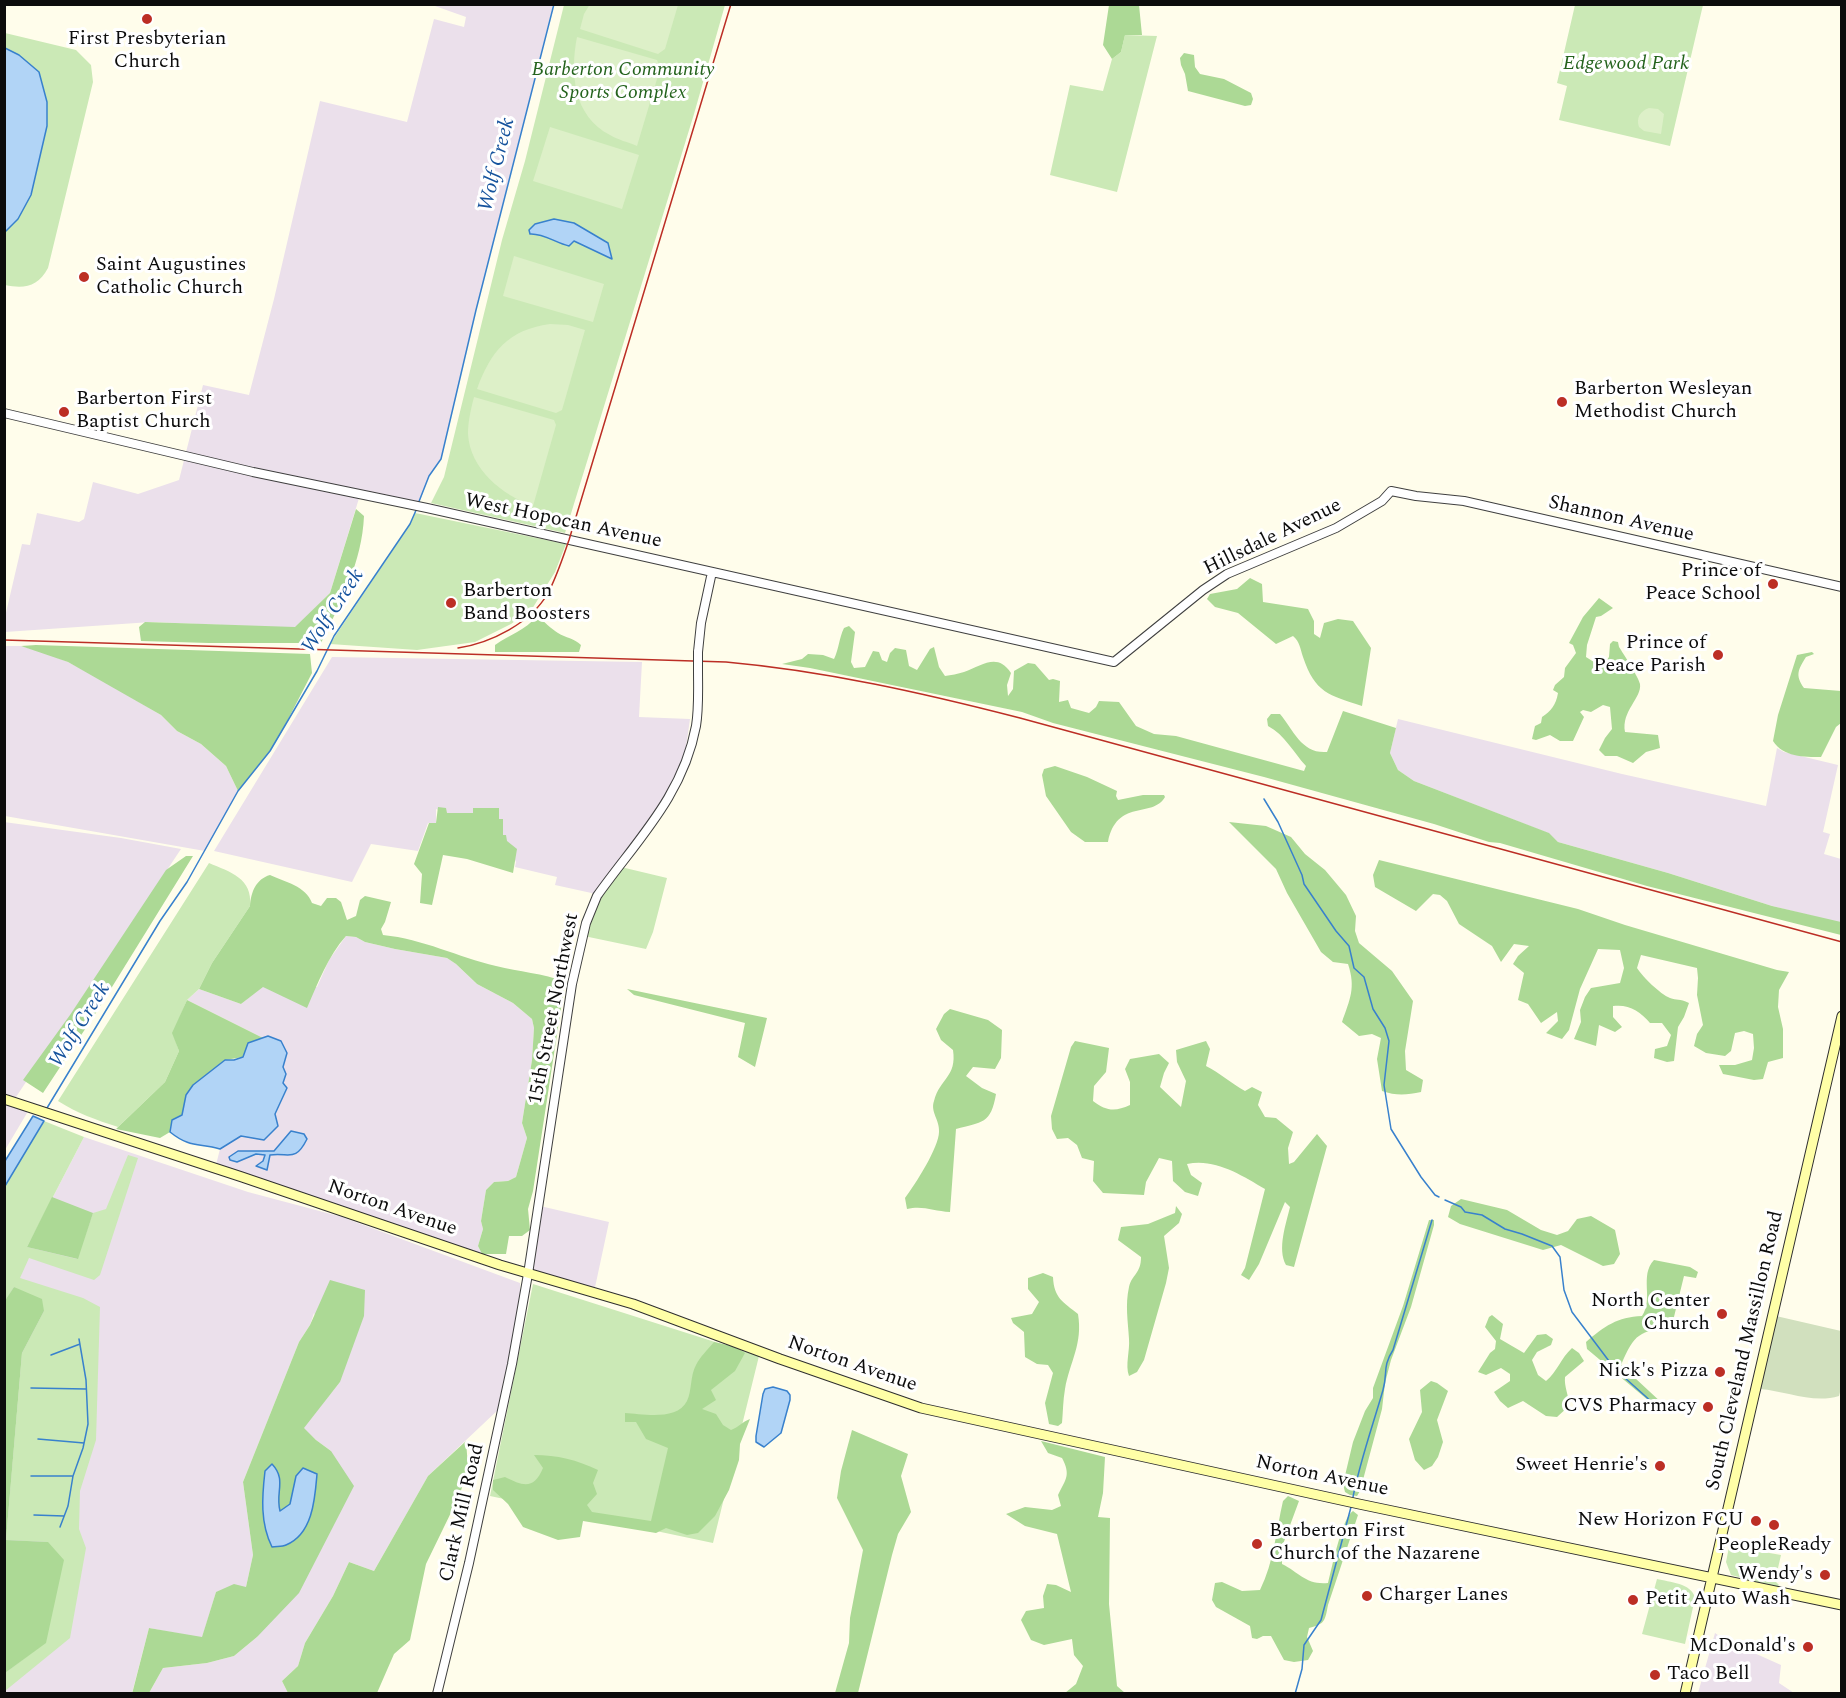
<!DOCTYPE html>
<html>
<head>
<meta charset="utf-8">
<style>
  body { margin:0 }
  #map { position:relative; width:1846px; height:1698px; overflow:hidden; background:#fffdeb; font-family:Spectral,serif }
  canvas { display:block }
  .frame { position:absolute; inset:0; border:6px solid #0c0c0c; pointer-events:none }
</style>
</head>
<body>
<div id="map">
<canvas width="1846" height="1698"></canvas>
<div class="frame"></div>
</div>
<script>
const context = document.querySelector('canvas').getContext('2d');
context.lineJoin = 'round';
function paint(path, color) { context.fillStyle = color; context.fill(path, 'evenodd'); }
function trace(path, color, width, dash) { context.strokeStyle = color; context.lineWidth = width; context.lineCap = dash ? 'butt' : 'round'; context.setLineDash(dash || []); context.stroke(path); }
function label(font, color, halo, rows, align = 'center') {
  context.font = font + ' Spectral,serif'; context.lineWidth = 6; context.setLineDash([]); context.textBaseline = 'middle'; context.strokeStyle = halo; context.fillStyle = color; for (const [text, x, y, turn = 0] of rows) {
    context.save(); context.translate(x, y); context.rotate((+turn || 0) * Math.PI / 180); context.textAlign = isNaN(turn) ? turn : align; if (halo) context.strokeText(text, 0, 0); context.fillText(text, 0, 0); context.restore();
  }
}
paint(new Path2D(`
  M435 5H553L476 310 441 459 429 476 418 506 360 495 330 593 295 628 151 622 5 632V617L22 544 30 545 37 513 79 522 84 519 93 482 138 494 179 480 203 385 249 395 274 299 320 101 407 122 434 19 464 27 466 17 435 6Z
  M5 646H21L45 653 68 662 98 678 161 715 177 731 201 744 226 766 238 791 205 851 5 816Z
  M332 657 642 662 639 717 690 719 684 761 663 802 596 894 555 885 557 877 515 867 516 862 503 835V819H499V809L473 808V813H446L436 809V823H428L418 851 371 844 352 882 214 851Z
  M1398 719 1622 774 1766 806 1777 748 1784 752 1838 765 1823 832 1830 834 1824 854 1841 859V923L1772 906 1668 873 1558 842 1548 833 1414 781 1398 770 1390 753Z
  M4 822 121 838 181 849 14 1100 4 1097Z
  M346 936 356 937 365 942 395 949 447 958 456 964 477 984 513 1003 532 1019 534 1028 532 1060 522 1123 527 1138 516 1177 508 1181 494 1182 486 1190 481 1221 483 1229 478 1246 482 1254 216 1165 220 1149 241 1136 264 1140 287 1089 283 1083 268 1036 263 1038 187 1000 199 989 241 1004 263 986 317 987 329 960Z
  M5 1100 30 1108 5 1150Z
  M84 1137 248 1192 342 1217 520 1283V1302L499 1409 428 1476 374 1571 349 1562 333 1596 305 1643 298 1666 282 1681 288 1693H149L163 1668 207 1663 234 1656 257 1637 331 1451 316 1440 303 1428 340 1382 314 1313 310 1325 299 1342 243 1482 253 1555 246 1587 216 1592 202 1638 149 1628 132 1693H5L4 1673 46 1643 6 1540 22 1353 5 1283 27 1247Z
  M540 1206 609 1222 594 1292 530 1273Z
  M1715 1633 1725 1640 1781 1665 1779 1683 1794 1693H1698Z`), '#ebe0eb');
paint(new Path2D(`
  M564 5H725L694 114 565 533 431 503 444 477 502 240 525 161Z
  M1575 5H1703L1670 146 1559 120 1567 86 1557 83Z
  M5 33 76 50 91 65 93 82 48 268C38 287 24 289 5 285Z
  M1125 35 1157 36 1117 192 1050 175 1070 85 1103 91 1112 59 1121 52Z
  M415 513 566 544 555 572 532 609 511 624 475 642 417 650 330 644 410 524Z
  M209 863C230 872 253 878 250 906L212 963 199 989 187 1000 173 1033 179 1051 165 1082 118 1127C96 1120 77 1113 58 1101Z
  M621 867 667 878 653 932 646 949 584 936 593 908Z
  M44 1121 84 1137 27 1247 77 1259 93 1213 106 1209 128 1155 138 1158 100 1275 94 1280 29 1258 20 1278 83 1298 100 1307 96 1440 80 1491 79 1529 86 1548 70 1638 5 1691V1673L46 1642 48 1542 6 1540 22 1353 44 1311 14 1287 5 1301 4 1186Z
  M533 1284 759 1356 713 1543 490 1496Z
  M1730 1542 1733 1543 1735 1547 1781 1555 1775 1581 1779 1585 1777 1587 1731 1575 1726 1562Z
  M1657 1579C1669 1582 1692 1583 1695 1598L1685 1644 1642 1634Z`), '#cbe9b6');
paint(new Path2D(`
  M1109 5H1139L1142 35H1125L1121 52 1112 59 1103 45Z
  M1184 53 1194 55 1195 67 1200 74 1224 79 1251 93 1253 99 1251 105 1245 106 1188 91 1185 74 1181 65 1180 58Z
  M356 509 364 516C362 562 341 602 321 643H209L141 641 139 627 145 622 295 627 330 593Z
  M1250 578 1262 584 1263 602 1308 609 1314 621V634L1320 638 1324 623 1338 619 1353 621 1371 648 1362 706C1329 695 1315 693 1303 657 1300 648 1300 642 1293 636L1276 644 1238 613 1215 607 1207 599 1210 594 1237 589Z
  M1599 598 1613 608 1601 616 1596 617 1587 645 1586 657 1597 664H1604L1609 657 1610 644 1613 641 1618 642 1619 647C1623 653 1639 678 1640 684 1642 698 1621 711 1625 732L1658 735 1660 748 1646 752 1633 763 1617 756H1605L1599 750 1605 738 1612 729 1610 707 1603 705 1591 712 1583 710 1580 712 1584 717 1573 741H1560L1550 735 1536 740 1532 739 1535 726 1541 723 1542 717C1551 711 1556 705 1558 693L1553 690 1555 685 1564 677 1565 668 1576 653 1573 645 1569 643 1583 617Z
  M537 616C544 621 551 629 558 633 566 638 574 638 581 645L579 652H495V645C510 634 525 631 537 616Z
  M849 626 855 632 851 662 854 668 865 667 873 651 879 652 882 660 887 662 890 653 895 648 906 650 909 666 917 670 930 649 934 647 939 667 945 676C951 675 958 674 964 672 982 666 997 652 1011 673L1007 685 1008 696 1013 689 1014 671 1028 663 1035 664 1049 680 1053 679 1060 681 1059 702 1068 700 1071 708 1089 713 1096 707 1099 701 1119 702 1136 726 1154 734 1176 736 1304 771 1306 766C1293 752 1285 735 1268 726L1267 719 1271 714H1280C1294 731 1302 754 1327 752L1343 711 1396 728 1390 753 1398 770 1414 781 1549 833 1558 842 1668 873 1772 906 1841 922V935L1647 886 1500 843 1489 842 1434 824 1264 777 1053 723 1022 712 810 668 782 664 802 659 808 654 823 655 834 659C839 649 839 638 844 628Z
  M36 645 310 654 312 673 281 733 270 751 238 791 226 766 201 744 177 731 161 715 68 662 21 646Z
  M1812 652 1814 654 1806 657C1798 670 1795 675 1804 688L1841 691V723L1836 727 1821 757C1804 757 1783 757 1773 741L1778 715 1797 655Z
  M1055 766 1087 777 1117 791 1116 796 1118 800 1143 795H1164L1165 797C1152 819 1117 798 1108 842H1085L1071 832 1046 796 1042 775 1044 769Z
  M438 807 446 808 447 813H473V808H499V819H503V835H506L507 841 517 849 513 873 467 859 443 855 432 905 420 903 422 874 414 864 429 823H436Z
  M1229 822 1266 826 1291 837 1305 854 1325 870 1346 895 1356 916 1355 931 1359 943 1392 971 1413 1001 1405 1051 1406 1070 1423 1080 1421 1092C1407 1095 1396 1096 1382 1091L1377 1059 1381 1038 1372 1034 1359 1036 1342 1022C1350 999 1356 988 1348 964L1333 962 1321 952 1287 893 1276 869Z
  M186 856H193L99 1008 43 1093 23 1080 70 1015 166 870Z
  M1379 860 1578 909 1625 925 1777 970 1789 972 1779 990 1778 1007 1783 1029V1058L1768 1062 1763 1079 1754 1080 1723 1074 1719 1065H1735L1752 1060 1754 1048 1753 1034 1744 1031 1735 1033 1731 1051 1725 1056 1706 1053 1694 1046 1697 1034 1703 1025 1697 995 1698 978 1697 968 1641 955 1637 968C1643 977 1660 994 1670 998 1677 1001 1679 998 1689 1003L1684 1017 1678 1027 1674 1061 1667 1062 1654 1058 1655 1049 1667 1046 1671 1035 1662 1023H1650C1640 1011 1629 1004 1613 1006V1017L1622 1027 1615 1032 1599 1025 1596 1046 1574 1039 1581 1022 1580 1010 1585 997 1591 988 1620 983 1624 968 1620 950 1598 949 1580 989 1569 1030 1562 1039 1546 1033 1558 1021 1557 1012 1541 1023 1528 1004 1518 1000 1524 973 1513 964 1518 956 1529 946 1514 944 1501 962 1492 946 1459 924 1447 901 1440 895 1433 894 1416 911 1375 887 1373 875Z
  M270 875C285 882 306 886 312 903L321 906 327 898H336L341 902 347 920 356 916 360 900 365 896 391 902 385 922 381 929 383 935C423 939 458 957 496 966 519 972 543 973 565 982L533 1191 528 1209 530 1230 522 1236H509L506 1254H482L478 1246 483 1229 481 1221 486 1190 494 1182 508 1181 516 1177 527 1138 522 1123 532 1060 534 1028 532 1019 513 1003 477 984 456 964 447 958 395 949 365 942 356 937 346 936C328 956 318 983 307 1008L263 987 241 1004 199 989 212 963 250 906C251 892 256 879 270 875Z
  M627 989 767 1018 755 1067 738 1057 745 1023 634 995Z
  M187 1000 263 1038 248 1043 243 1057 225 1060 186 1095 182 1115 172 1120 170 1132 160 1138 116 1129 165 1082 179 1051 172 1033Z
  M950 1009 988 1020 1002 1030 1001 1058 995 1069 973 1067 966 1076 982 1088 996 1094C991 1124 982 1122 956 1129L950 1212C934 1211 922 1205 907 1209L905 1198C915 1185 939 1147 939 1132 940 1120 930 1112 934 1101 940 1078 957 1077 953 1050L941 1040 936 1029 944 1014Z
  M1075 1041 1109 1048 1106 1072 1094 1086 1093 1101C1106 1111 1115 1112 1130 1105V1082L1125 1069 1130 1059 1159 1054 1169 1063 1164 1073 1160 1087 1181 1107 1186 1081 1177 1062 1176 1050 1206 1041 1210 1049 1206 1066C1220 1073 1231 1083 1245 1091L1252 1087 1262 1092 1258 1105 1265 1117 1276 1118 1293 1132 1288 1148 1289 1164 1294 1162 1317 1134 1327 1146 1294 1267 1286 1265C1277 1249 1286 1224 1290 1207L1285 1202 1259 1264 1249 1280 1241 1275 1245 1268 1265 1189C1241 1175 1215 1158 1187 1164L1191 1175 1202 1183 1198 1196 1185 1192 1173 1181 1172 1161 1159 1158 1146 1182 1144 1195 1103 1193 1093 1181 1094 1161 1082 1158 1077 1145 1068 1138 1057 1139 1052 1129 1051 1116 1071 1047Z
  M52 1197 93 1213 78 1259 27 1247Z
  M1461 1199 1507 1210 1541 1230 1557 1235 1568 1231 1577 1219 1591 1216 1615 1230 1620 1254 1614 1264 1603 1266 1561 1245 1543 1250 1460 1224 1448 1217 1451 1206Z
  M1176 1206 1182 1214 1179 1223 1164 1236 1169 1268 1166 1283 1144 1360 1137 1372 1129 1376C1125 1365 1130 1351 1129 1339 1128 1321 1125 1305 1129 1287 1132 1274 1141 1274 1141 1257L1118 1240 1121 1227 1148 1224 1175 1213Z
  M1429 1220H1434V1225L1411 1307 1391 1360 1385 1383 1382 1409 1360 1491 1357 1496 1350 1495 1345 1492 1343 1484 1353 1442 1365 1411 1373 1398V1388L1403 1306Z
  M1654 1260 1690 1267 1698 1272 1696 1278 1684 1276 1672 1325C1639 1333 1635 1332 1621 1365L1663 1404 1661 1411 1587 1349 1586 1342C1605 1326 1617 1317 1642 1316 1654 1299 1639 1276 1654 1260Z
  M1043 1273 1053 1277C1054 1298 1063 1302 1078 1314 1083 1344 1070 1361 1065 1389 1063 1400 1063 1412 1062 1423L1058 1426 1049 1424 1045 1403 1053 1373 1048 1365 1037 1364 1025 1357 1024 1332 1013 1323 1011 1318 1032 1314 1039 1302 1028 1289V1278Z
  M330 1280 365 1290 364 1316 340 1382 304 1428 316 1440 331 1451 354 1486 299 1593 257 1637 234 1656 207 1663 163 1668 149 1693 132 1694 149 1628 202 1637 216 1592 234 1584 246 1587 253 1555 243 1482 299 1342 310 1325Z
  M14 1287 42 1299 44 1311 22 1353 6 1540 48 1542 64 1560 46 1643 5 1673 4 1302Z
  M1492 1315 1503 1324 1500 1339 1524 1353 1537 1335 1546 1334 1553 1339 1551 1345 1537 1352 1532 1360 1538 1375 1546 1381C1557 1372 1561 1358 1572 1348L1579 1353 1584 1361 1565 1377C1564 1387 1569 1395 1569 1406L1557 1417 1546 1416 1523 1401 1508 1408 1500 1401 1494 1392 1510 1381V1374L1501 1368 1486 1375 1478 1372 1490 1353 1495 1349 1496 1341 1485 1327 1489 1317Z
  M714 1342 736 1347 745 1353 735 1371 711 1390 716 1400 702 1409 716 1414 723 1425 731 1430C739 1427 742 1422 750 1419L740 1444 739 1460 729 1490 715 1516 698 1533 687 1535 666 1528 656 1533 583 1521 580 1537 558 1540 523 1527 508 1504 493 1490V1480L505 1477C523 1486 534 1490 543 1468L534 1455C557 1455 577 1460 598 1470L593 1483 597 1494 587 1505 592 1512 651 1521 668 1448 646 1439 636 1422H625V1413C643 1414 677 1421 687 1401 692 1391 690 1376 696 1365 700 1357 708 1349 714 1342Z
  M1431 1381 1437 1383 1448 1391 1437 1420 1443 1442 1438 1457 1432 1466 1424 1470 1415 1460 1409 1439 1422 1412 1420 1390Z
  M852 1430 908 1454 901 1476 911 1512 898 1534 892 1555 858 1693H835L849 1643 850 1618 863 1550 837 1498 841 1471Z
  M466 1441 468 1467 460 1494 426 1564 410 1640 394 1654 377 1693H288L282 1681 298 1666 305 1643 333 1596 349 1562 374 1571 428 1476Z
  M1041 1441 1105 1457 1103 1493 1098 1517 1110 1518 1109 1604 1117 1686 1125 1693H1065L1076 1684 1083 1666 1074 1655 1072 1639 1044 1645 1031 1640 1021 1620 1026 1611 1044 1608 1043 1596 1047 1584 1056 1585 1071 1592 1057 1534 1025 1526 1006 1514 1025 1507 1052 1510 1061 1506 1058 1495C1066 1479 1071 1475 1062 1458L1048 1453Z
  M1288 1496 1299 1501 1282 1547V1564C1300 1573 1306 1585 1328 1583 1332 1568 1342 1517 1353 1511L1358 1515 1328 1605C1325 1621 1325 1624 1309 1628L1307 1637 1313 1651 1308 1660 1294 1662 1284 1660 1271 1636H1263L1257 1639 1252 1638 1250 1626 1216 1607 1212 1600 1215 1583 1222 1582 1242 1591 1260 1590C1274 1562 1276 1531 1283 1501Z`), '#acd995');
paint(new Path2D(`
  M1776 1316 1841 1331 1842 1384 1839 1396C1813 1404 1786 1391 1760 1389Z`), '#d1e0be');
paint(new Path2D(`
  M590 4H678V5L665 49 658 54 580 29 584 14Z
  M577 37 657 60 660 69 637 146C628 142 618 140 610 135 573 116 570 73 577 37Z
  M1649 108 1658 109 1664 114 1661 134 1644 131 1639 127C1636 118 1640 111 1649 108Z
  M550 127 639 155 622 209 533 181Z
  M514 256 604 284 593 322 503 296Z
  M550 324 568 325 585 330 562 410 556 413 477 389C491 351 508 330 550 324Z
  M474 397 554 420 556 425 533 506C502 495 470 469 468 434 468 421 471 409 474 397Z`), '#ddf0c8');
const water = new Path2D(`
  M5 48 19 55 39 72 47 102V126L31 195 18 219 5 232Z
  M554 219 574 223 608 243 612 259 574 241 569 246C556 243 543 233 530 234L529 230 535 224Z
  M268 1036 281 1041 287 1053 283 1067 286 1074 283 1083 287 1088 275 1114 278 1126 264 1140 241 1136 220 1149C198 1143 190 1148 170 1132L172 1120 182 1115 186 1095 193 1085 225 1060H234L243 1057 248 1043Z
  M33 1116 44 1121 5 1186V1161Z
  M291 1131 304 1134 307 1139C295 1163 289 1152 270 1155L267 1170 256 1166 263 1161 265 1155 256 1154 237 1162 230 1160 229 1157 238 1151H274Z
  M773 1387 787 1391 790 1395V1400L781 1433 764 1447 756 1442V1436L763 1394 765 1389Z
  M272 1464C287 1480 275 1492 280 1511L290 1504 296 1476 303 1468 317 1474C315 1498 313 1534 286 1545 282 1547 276 1546 272 1547 260 1523 262 1497 265 1471Z`);
paint(water, '#b1d4f6');
trace(water, '#3881cd', 1.5);
trace(new Path2D(`
  M418 504 429 476 441 459 476 310 554 4
  M1264 799 1278 822 1302 875 1304 884 1336 931 1349 946 1354 968 1364 977 1373 1009 1385 1028 1389 1041 1384 1085 1391 1129 1421 1177 1435 1195 1439 1197
  M47 1108 160 921 187 882 238 791 270 751 317 671 334 636 410 524 417 508
  M1445 1200 1461 1207 1465 1212 1482 1215 1505 1229 1522 1234 1552 1246 1560 1257 1564 1290 1572 1312 1615 1369 1663 1412
  M51 1355 80 1344
  M31 1388 86 1389
  M38 1439 84 1443
  M31 1476H72
  M1353 1497C1360 1461 1373 1425 1383 1390 1388 1373 1382 1367 1393 1350L1432 1220
  M34 1515 64 1516
  M60 1527 68 1506 73 1476 83 1448 88 1424 86 1380 79 1339
  M1295 1694 1302 1669 1304 1645 1321 1620 1351 1507`), '#3881cd', 1.5);
const tertiary = new Path2D(`
  M4 413 253 472 427 508 1114 662 1203 590 1227 574 1336 528 1382 501 1391 491 1416 496 1464 501 1842 587
  M698 652 701 623 712 572
  M437 1694 469 1563 512 1364 528 1274 572 984 586 923 597 896C636 841 683 796 696 726 699 708 698 688 698 670`);
const secondary = new Path2D(`
  M4 1099 242 1177 500 1265 633 1304 780 1359 921 1408 1359 1504 1842 1605
  M1685 1694 1842 1016`);
trace(tertiary, '#3f3f3f', 10);
trace(secondary, '#2e2e2e', 11);
trace(tertiary, '#fff', 8);
trace(secondary, '#ffffa7', 9);
trace(new Path2D(`
  M4 640 726 662C826 671 923 693 1020 718L1842 942
  M458 648C491 643 531 623 548 593 557 576 563 557 569 540L731 4`), '#bc2e25', 1.5);
const tertiaryBridge = new Path2D(`
  M698 652V670`);
trace(tertiaryBridge, '#3f3f3f', 10, []);
trace(tertiaryBridge, '#fff', 8);
for (const [x, y, r, color] of [
  [147,19,6,"#bc2e25"],
  [84,277,6,"#bc2e25"],
  [1562,402,6,"#bc2e25"],
  [64,412,6,"#bc2e25"],
  [1773,584,6,"#bc2e25"],
  [451,603,6,"#bc2e25"],
  [1718,655,6,"#bc2e25"],
  [1722,1314,6,"#bc2e25"],
  [1720,1372,6,"#bc2e25"],
  [1708,1407,6,"#bc2e25"],
  [1660,1466,6,"#bc2e25"],
  [1756,1521,6,"#bc2e25"],
  [1774,1525,6,"#bc2e25"],
  [1257,1544,6,"#bc2e25"],
  [1825,1575,6,"#bc2e25"],
  [1367,1596,6,"#bc2e25"],
  [1633,1600,6,"#bc2e25"],
  [1808,1647,6,"#bc2e25"],
  [1655,1675,6,"#bc2e25"]
]) { const dot = new Path2D(); dot.arc(x, y, r, 0, 2 * Math.PI); context.fillStyle = color; context.fill(dot); trace(dot, '#fff', 2); }
label('20px', '#0c0c0c', '#fff', [
  ["First Presbyterian",147,40,"center"],
  ["Church",147,63,"center"],
  ["Saint Augustines",96,266,"left"],
  ["Catholic Church",96,289,"left"],
  ["Barberton Wesleyan",1574,390,"left"],
  ["Methodist Church",1574,413,"left"],
  ["Barberton First",76,400,"left"],
  ["Baptist Church",76,423,"left"],
  ["Prince of",1761,572],
  ["Peace School",1761,595],
  ["Barberton",463,592,"left"],
  ["Band Boosters",463,615,"left"],
  ["Prince of",1706,644],
  ["Peace Parish",1706,667],
  ["North Center",1710,1302],
  ["Church",1710,1325],
  ["Nick's Pizza",1708,1372],
  ["CVS Pharmacy",1696,1407],
  ["Sweet Henrie's",1648,1466],
  ["New Horizon FCU",1744,1521],
  ["Barberton First",1269,1532,"left"],
  ["Church of the Nazarene",1269,1555,"left"],
  ["PeopleReady",1774,1546,"center"],
  ["Wendy's",1813,1575],
  ["Charger Lanes",1379,1596,"left"],
  ["Petit Auto Wash",1645,1600,"left"],
  ["McDonald's",1796,1647],
  ["Taco Bell",1667,1675,"left"]
], 'right');
label('italic 20px', '#24631d', '#fff', [
  ["Edgewood Park",1626,65],
  ["Barberton Community",623,71],
  ["Sports Complex",623,94]
]);
label('20px', '#0c0c0c', '#fff', [
  ["Shannon Avenue",1621,520,13],
  ["West Hopocan Avenue",563,522,12],
  ["Hillsdale Avenue",1273,538,-26],
  ["15th Street Northwest",555,1009,-79],
  ["Norton Avenue",392,1209,19],
  ["South Cleveland Massillon Road",1746,1351,-77],
  ["Norton Avenue",852,1365,19],
  ["Norton Avenue",1322,1477,12],
  ["Clark Mill Road",463,1513,-77]
]);
label('italic 21px', '#16539d', '#fff', [
  ["Wolf Creek",498,165,-76],
  ["Wolf Creek",334,612,-57],
  ["Wolf Creek",81,1026,-58]
]);
</script>
</body>
</html>
